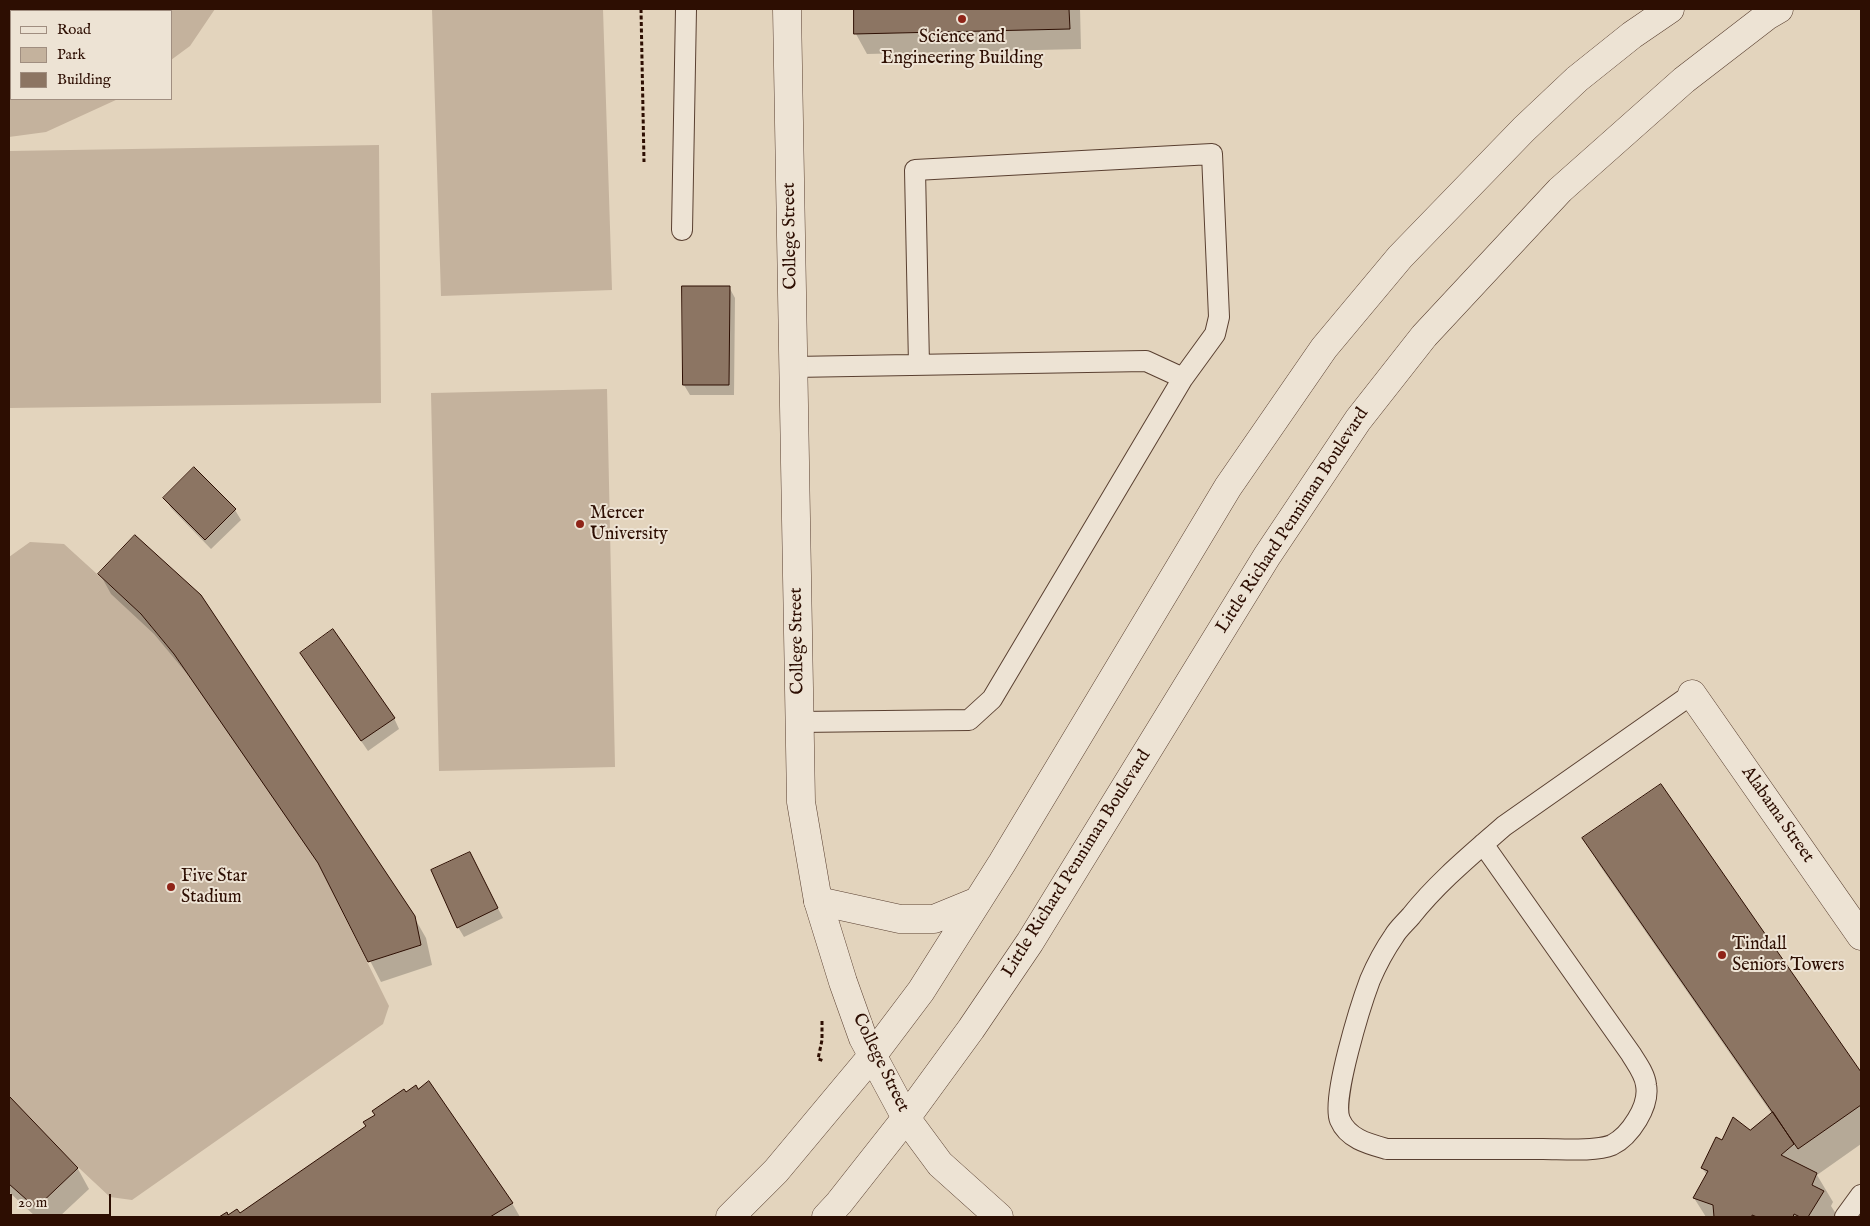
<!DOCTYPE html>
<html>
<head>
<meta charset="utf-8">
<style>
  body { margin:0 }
  #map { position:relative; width:1870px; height:1226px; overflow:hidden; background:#e3d4bd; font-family:"IM FELL English",serif }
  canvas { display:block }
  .frame { position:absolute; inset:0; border:10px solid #2d0e02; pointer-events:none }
  .legend { position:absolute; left:10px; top:10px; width:162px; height:90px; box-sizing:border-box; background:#ede3d4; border:1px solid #a08e80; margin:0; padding:6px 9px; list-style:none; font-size:15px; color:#2d0e02 }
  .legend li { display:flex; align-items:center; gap:10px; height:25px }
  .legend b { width:25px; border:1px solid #a08e80 }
  .scale { position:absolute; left:10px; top:1194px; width:101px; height:22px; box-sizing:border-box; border:2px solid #2d0e02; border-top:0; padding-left:6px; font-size:15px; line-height:18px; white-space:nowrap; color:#2d0e02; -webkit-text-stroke:4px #ede3d4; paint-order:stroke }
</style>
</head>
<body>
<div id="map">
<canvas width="1870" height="1226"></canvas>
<div class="frame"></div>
<ul class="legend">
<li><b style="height:6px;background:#ede3d4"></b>Road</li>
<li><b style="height:14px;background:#c4b29d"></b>Park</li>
<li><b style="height:14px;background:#8c7563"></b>Building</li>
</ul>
<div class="scale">20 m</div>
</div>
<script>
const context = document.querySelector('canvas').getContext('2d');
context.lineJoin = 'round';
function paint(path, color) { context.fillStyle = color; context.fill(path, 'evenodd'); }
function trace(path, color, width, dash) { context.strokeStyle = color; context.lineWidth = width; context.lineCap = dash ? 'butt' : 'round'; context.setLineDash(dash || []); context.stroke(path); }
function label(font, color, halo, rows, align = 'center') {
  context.font = font + ' "IM FELL English",serif'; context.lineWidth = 4; context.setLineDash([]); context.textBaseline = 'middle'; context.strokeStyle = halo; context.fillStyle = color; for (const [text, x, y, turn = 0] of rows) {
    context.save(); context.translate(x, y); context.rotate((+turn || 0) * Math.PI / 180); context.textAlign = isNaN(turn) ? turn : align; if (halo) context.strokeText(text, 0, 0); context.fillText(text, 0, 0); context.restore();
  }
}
paint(new Path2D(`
  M9 9H215L190 46 171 60V11H11V99H118L46 132 9 137Z
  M432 9H603L612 290 441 296Z
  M379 145 381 403 9 408V151Z
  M607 389 615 767 439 771 431 393Z
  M30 542 64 544 141 614 174 654 318 863 389 1006 383 1024 132 1200 110 1197 34 1126 9 1097V557Z`), '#c4b29d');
paint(new Path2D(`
  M855 9H1080L1081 49 867 54 856 34Z
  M729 287 735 298 734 395H690L684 385Z
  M194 469 235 510 241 520 211 549 171 508 165 498Z
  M135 536 414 917 426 938 432 965 381 982 326 875 188 675 154 634 111 594 100 574Z
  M307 663 394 718 399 729 368 751Z
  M1661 785 1861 1074V1144L1817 1175 1833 1202 1831 1206 1838 1217H1706L1694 1198 1707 1175 1702 1168 1722 1142 1750 1131 1772 1114 1600 866 1584 839Z
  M475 864 503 918 464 937 458 927Z
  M9 1098 78 1169 89 1189 59 1217H36L9 1192Z
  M512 1203 520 1217H222L226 1214 228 1217 240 1214Z`), '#0003');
const building = new Path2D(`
  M854 9H1069L1070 29 854 34Z
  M682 286H730L729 385H683Z
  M194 467 236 509 205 540 163 498Z
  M135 535 201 595 415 916 421 945 368 962 318 863 174 654 141 614 98 574Z
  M333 629 395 718 361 741 300 653Z
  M1661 784 1861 1072V1105L1798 1149 1582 838Z
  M470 852 498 908 457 928 431 870Z
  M429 1081 513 1203 490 1217H219L227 1212 228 1215 237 1209 240 1213 366 1126 363 1122 375 1115 372 1111 404 1089 406 1092 416 1085 418 1089Z
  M9 1096 78 1168 36 1208 9 1184Z
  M1773 1112 1794 1144 1781 1155 1817 1173 1812 1185 1824 1191 1808 1217H1800L1794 1214 1793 1217H1757L1752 1215V1217H1714L1713 1205 1693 1198 1708 1171 1701 1168 1716 1137 1722 1140 1733 1117 1750 1130Z`);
paint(building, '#8c7563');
trace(building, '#2d0e02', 1);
const service = new Path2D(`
  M682 230 686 9
  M919 365 915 170 1212 154 1219 317 1215 334 1183 378
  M793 367 1146 361 1183 378 992 699 969 720 799 722
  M1483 844 1631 1054C1637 1064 1645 1074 1646 1085 1650 1106 1630 1136 1612 1145 1595 1152 1562 1149 1543 1149 1491 1149 1439 1149 1387 1149 1369 1144 1348 1139 1340 1120 1331 1099 1361 1004 1370 980 1376 966 1385 949 1394 936 1398 929 1405 923 1411 916 1438 882 1471 855 1504 826L1692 694
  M1845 1217 1861 1195`);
const minor = new Path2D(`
  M787 9 801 802 818 901 843 982 863 1038 906 1118 940 1164 999 1217
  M1692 694 1861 936`);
const tertiary = new Path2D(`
  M818 901 900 919H934L978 901
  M730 1217 776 1171 872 1056 921 991 1002 863 1228 487 1324 348 1400 257 1524 129 1577 79 1632 35 1670 9
  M826 1217 839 1203 906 1118 971 1029 1030 942 1267 556 1358 420 1424 336 1560 190 1684 80 1767 16 1779 9`);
trace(service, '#5a4031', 22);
trace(minor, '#5a4031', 29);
trace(tertiary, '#5a4031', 29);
trace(new Path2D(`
  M641 9 644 162
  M822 1021V1040L818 1059 824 1061`), '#2d0e02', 3, [4, 2.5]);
trace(service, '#ede3d4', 20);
trace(minor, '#ede3d4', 28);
trace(tertiary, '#ede3d4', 28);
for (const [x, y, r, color] of [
  [962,19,5,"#8f2418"],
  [580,524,5,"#8f2418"],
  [171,887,5,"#8f2418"],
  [1722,955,5,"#8f2418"]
]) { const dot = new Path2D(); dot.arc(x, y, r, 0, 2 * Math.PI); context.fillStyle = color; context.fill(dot); trace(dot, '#ede3d4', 2); }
label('18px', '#2d0e02', '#ede3d4', [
  ["Science and",962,38,"center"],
  ["Engineering Building",962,59,"center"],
  ["Mercer",590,514],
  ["University",590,535],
  ["Five Star",181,877],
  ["Stadium",181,898],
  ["Tindall",1732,945],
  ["Seniors Towers",1732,966]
], 'left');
label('18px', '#2d0e02', '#ede3d4', [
  ["College Street",791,236,-91],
  ["Little Richard Penniman Boulevard",1293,521,-57],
  ["College Street",798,641,-91],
  ["Alabama Street",1777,815,55],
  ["Little Richard Penniman Boulevard",1077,864,-58],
  ["College Street",880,1063,64]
]);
</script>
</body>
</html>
